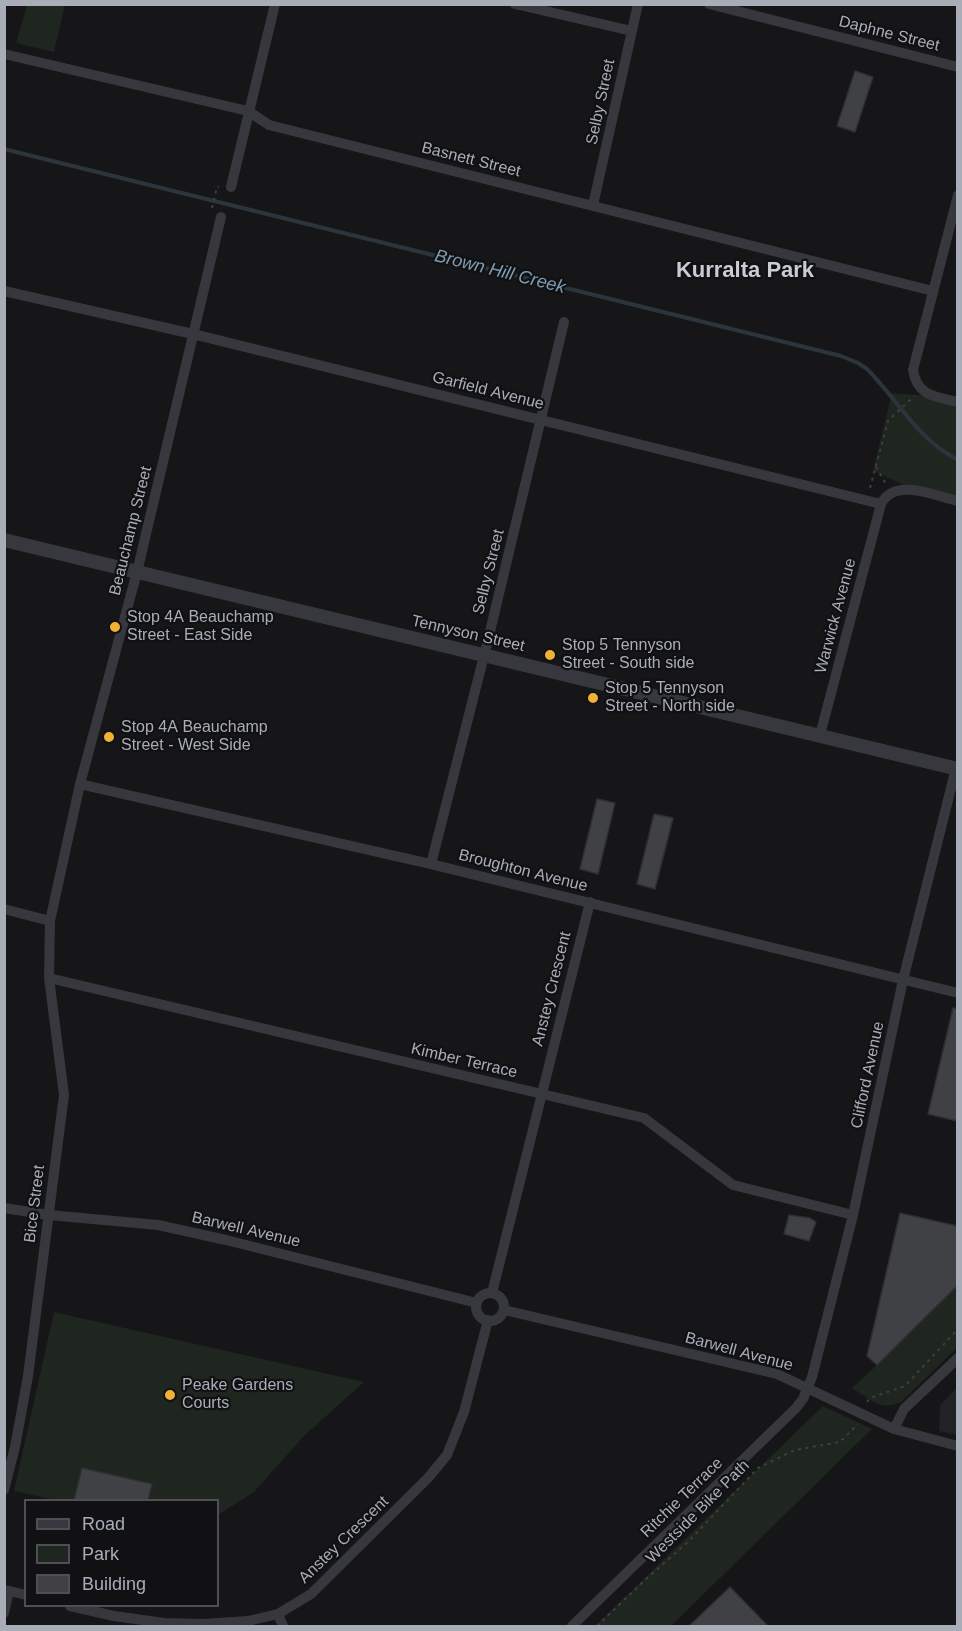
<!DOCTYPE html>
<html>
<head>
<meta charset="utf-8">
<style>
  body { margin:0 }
  #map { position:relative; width:962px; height:1631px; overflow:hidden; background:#161618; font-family:Arial,sans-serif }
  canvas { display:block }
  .frame { position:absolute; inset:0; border:6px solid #a8adb8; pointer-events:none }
  .legend { position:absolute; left:24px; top:1499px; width:195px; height:108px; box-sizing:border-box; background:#111113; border:2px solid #4d4f55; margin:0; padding:8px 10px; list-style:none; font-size:18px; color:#a8adb8 }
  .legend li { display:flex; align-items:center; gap:12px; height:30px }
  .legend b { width:30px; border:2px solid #4d4f55 }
</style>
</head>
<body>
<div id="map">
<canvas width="962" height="1631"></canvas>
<div class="frame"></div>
<ul class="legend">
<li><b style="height:8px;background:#37383d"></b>Road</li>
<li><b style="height:16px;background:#1e261f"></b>Park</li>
<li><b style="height:16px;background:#404145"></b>Building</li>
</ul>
</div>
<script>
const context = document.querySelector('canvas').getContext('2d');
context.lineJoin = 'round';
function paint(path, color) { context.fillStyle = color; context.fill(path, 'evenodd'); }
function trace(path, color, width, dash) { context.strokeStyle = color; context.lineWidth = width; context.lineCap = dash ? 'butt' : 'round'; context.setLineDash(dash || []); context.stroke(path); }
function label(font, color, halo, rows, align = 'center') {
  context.font = font + ' Arial,sans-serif'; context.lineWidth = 4.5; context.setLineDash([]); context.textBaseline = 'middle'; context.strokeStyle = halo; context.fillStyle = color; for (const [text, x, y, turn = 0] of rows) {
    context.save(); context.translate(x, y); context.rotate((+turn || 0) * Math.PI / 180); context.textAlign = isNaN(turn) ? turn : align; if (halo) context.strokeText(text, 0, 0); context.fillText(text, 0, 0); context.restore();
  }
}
paint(new Path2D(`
  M957 1388V1435L939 1431 940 1405Z`), '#222225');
paint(new Path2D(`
  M27 5H65L54 52 16 43Z
  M892 393 934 396 957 402V501L917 491 873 471Z
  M957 1286V1348L901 1402C880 1412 869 1398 852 1388L877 1365Z
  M54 1312 364 1382 304 1436 254 1492 218 1515V1500H55L14 1491Z
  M823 1406 872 1429 671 1626H595Z`), '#1e261f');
trace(new Path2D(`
  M4 149 841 356 858 363 867 369C898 400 917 439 958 460`), '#2c353c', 4);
const building = new Path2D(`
  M855 71 873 77 855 132 837 126Z
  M597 799 615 803 598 874 580 869Z
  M654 814 673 818 655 889 637 884Z
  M953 1008 957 1009V1121L928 1114Z
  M900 1213 957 1226V1286L877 1365 867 1356Z
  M789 1215 810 1218 816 1222 809 1241 784 1234Z
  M82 1468 152 1484 148 1500H74Z
  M730 1587 768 1626H689Z`);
paint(building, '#404145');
trace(building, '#303034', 1.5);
trace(new Path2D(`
  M212 208 217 187H219
  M876 467 886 484
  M870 488 888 421 914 396
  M867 1402 870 1398 905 1386 958 1329
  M597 1626 645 1580 688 1542 758 1468 795 1450 840 1442 858 1424`), '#3d3f44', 2, [3, 4.5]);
trace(new Path2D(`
  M515 4 632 31
  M709 4 958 67
  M4 54 248 111 269 125 933 291
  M231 187 275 4
  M958 195 913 370C917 396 935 397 958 402
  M593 205 638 4
  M4 291 193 334 881 504
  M820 735 881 504C895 477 935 496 958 501
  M80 784 431 864 958 993
  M431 864 487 644 564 322
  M4 909 50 921
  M49 978 644 1118 733 1185 853 1215
  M4 1208 49 1215 158 1225 226 1240 477 1303
  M492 1293 590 902
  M476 1307a14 14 0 1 1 28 0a14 14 0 1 1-28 0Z
  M504 1310 777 1374 894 1429 958 1446
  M894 1429 904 1409 958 1358
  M4 1490 15 1447 28 1376 64 1095 49 978 50 921 80 784 137 572 221 217
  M5 1590 26 1595
  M70 1606 114 1616 164 1623 203 1624 248 1621 278 1614 311 1594 428 1478 447 1455 464 1412 488 1320
  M4 1613 9 1591
  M278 1614 283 1626
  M572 1626 796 1408 803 1399 812 1377 853 1215 903 980 956 768`), '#37383d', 10);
trace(new Path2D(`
  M4 540 958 769`), '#37383d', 14);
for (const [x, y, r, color] of [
  [115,627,6,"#f2b134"],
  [550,655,6,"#f2b134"],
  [593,698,6,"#f2b134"],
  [109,737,6,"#f2b134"],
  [170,1395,6,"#f2b134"]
]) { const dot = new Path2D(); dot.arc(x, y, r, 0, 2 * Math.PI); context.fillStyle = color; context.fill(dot); trace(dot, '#111113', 2); }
label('16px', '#a8adb8', '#111113', [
  ["Daphne Street",889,34,14],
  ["Selby Street",601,102,-78],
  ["Basnett Street",471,160,14],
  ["Garfield Avenue",488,391,14],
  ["Beauchamp Street",131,531,-76],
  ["Selby Street",489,572,-76],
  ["Warwick Avenue",836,616,-75],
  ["Tennyson Street",468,634,13],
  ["Broughton Avenue",523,871,14],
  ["Anstey Crescent",552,989,-76],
  ["Kimber Terrace",464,1061,13],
  ["Clifford Avenue",868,1075,-78],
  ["Bice Street",35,1204,-83],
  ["Barwell Avenue",246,1230,13],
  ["Barwell Avenue",739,1352,15],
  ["Ritchie Terrace",682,1498,-44],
  ["Westside Bike Path",698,1512,-45],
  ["Anstey Crescent",344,1540,-44]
]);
label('16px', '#a8adb8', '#111113', [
  ["Stop 4A Beauchamp",127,618],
  ["Street - East Side",127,636],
  ["Stop 5 Tennyson",562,646],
  ["Street - South side",562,664],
  ["Stop 5 Tennyson",605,689],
  ["Street - North side",605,707],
  ["Stop 4A Beauchamp",121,728],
  ["Street - West Side",121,746],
  ["Peake Gardens",182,1386],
  ["Courts",182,1404]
], 'left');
label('italic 18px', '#7f9bb3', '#111113', [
  ["Brown Hill Creek",500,272,14]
]);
label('bold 22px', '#c9ccd4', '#111113', [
  ["Kurralta Park",745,271]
]);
</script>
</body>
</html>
